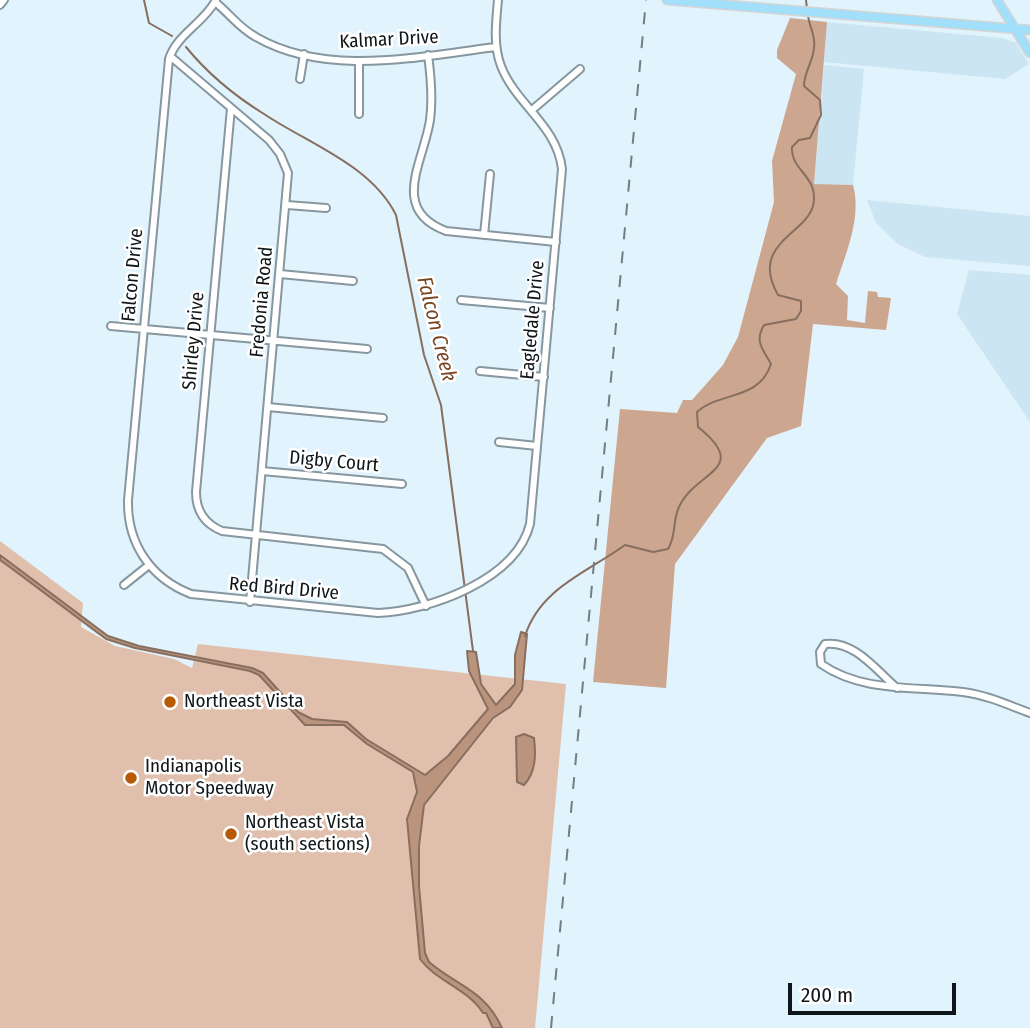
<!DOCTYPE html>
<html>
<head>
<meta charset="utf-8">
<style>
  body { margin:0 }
  #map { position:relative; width:1030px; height:1028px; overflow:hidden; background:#e1f3fc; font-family:"Fira Sans Condensed",sans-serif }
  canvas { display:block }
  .scale { position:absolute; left:788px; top:983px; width:168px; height:32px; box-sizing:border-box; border:4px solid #0f1518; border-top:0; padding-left:9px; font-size:21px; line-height:24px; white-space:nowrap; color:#0f1518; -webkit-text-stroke:5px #fff; paint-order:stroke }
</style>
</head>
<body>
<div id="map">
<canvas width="1030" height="1028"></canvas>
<div class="scale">200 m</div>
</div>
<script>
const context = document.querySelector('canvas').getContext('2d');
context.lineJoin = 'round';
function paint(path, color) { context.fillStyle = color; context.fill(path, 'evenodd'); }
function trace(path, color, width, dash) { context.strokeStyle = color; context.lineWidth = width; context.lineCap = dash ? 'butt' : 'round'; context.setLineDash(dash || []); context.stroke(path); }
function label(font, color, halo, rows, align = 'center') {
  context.font = font + ' "Fira Sans Condensed",sans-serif'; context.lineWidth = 5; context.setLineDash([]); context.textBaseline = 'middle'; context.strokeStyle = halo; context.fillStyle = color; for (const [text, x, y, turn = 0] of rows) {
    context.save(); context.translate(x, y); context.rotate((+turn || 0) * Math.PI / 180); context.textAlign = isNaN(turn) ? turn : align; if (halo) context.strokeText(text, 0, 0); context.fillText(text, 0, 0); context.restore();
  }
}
paint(new Path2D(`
  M827 22 1003 38 1016 43 1029 64 1005 79 824 62Z
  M824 65 864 69 853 185 814 184Z
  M867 200 1030 216V266L925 257 898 244 876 223Z
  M969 270 1030 275V422L957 314Z`), '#cce5f2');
paint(new Path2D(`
  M0 541 83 603 81 627 115 646 174 659 192 668 198 644 566 684 535 1028H0Z`), '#e0c0ad');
paint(new Path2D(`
  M790 18 827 22 814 184 853 185C862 217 846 253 836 284L848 296 847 320 865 323 868 291 877 292 878 297 891 298 886 330 813 324 801 426 767 438 675 564 666 688 593 682 620 409 677 413 683 400H692L723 365 738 337 774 202 772 161 796 74 777 58V50Z`), '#cca68f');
const water = new Path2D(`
  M0 555 108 636 139 646 252 668 263 673 298 712 312 719 347 722 366 739 425 775 448 756 488 709 469 671 467 651 476 652 481 684 496 705 515 684V655L521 632 527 634 522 690 510 707 493 718 424 805 419 846V886L425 953 429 962C457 986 485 990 502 1028H493L486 1013H483C467 988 437 982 420 959L407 819 417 792 413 772 367 744 344 725H305L259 675 250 671 135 648 106 639 7 565 0 560Z
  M524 734 534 738C536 755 536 772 524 785L517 782 516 737Z`);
paint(water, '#ba947d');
trace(water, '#876e5f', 2);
trace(new Path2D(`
  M144 0 149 23 172 36
  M806 0 807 9
  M186 47C208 74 235 96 264 114 309 144 371 165 396 215L424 355 441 405 473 651
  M525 636C540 588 588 572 625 545L653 552 668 549C677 534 672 522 679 507 695 471 752 470 698 427L697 412C720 391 759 401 771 364 763 349 754 342 764 325L796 319 801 311V301L778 295C749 244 805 235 813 206 820 176 790 171 792 147L799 140 810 138 821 115 820 100 804 86C804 72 813 62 814 48 816 35 809 27 808 15`), '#876e5f', 2);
const minor = new Path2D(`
  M216 0C204 23 177 34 169 59L128 500C127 543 150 578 191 594L378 613C429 611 516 580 530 524L562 169C557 125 516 105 501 66 493 45 496 22 498 0
  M215 2C230 14 239 28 256 37 327 78 420 56 496 47
  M0 5 4 0
  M428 55C431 77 433 98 430 120 424 161 389 210 446 231L556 242
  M170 56 269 140 280 154 288 173 250 602
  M300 79 304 54
  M231 108 196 492C196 511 205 524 222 531L383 549 408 568 426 606
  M532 110 580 69
  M359 114V61
  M287 205 326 208
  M484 235 490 174
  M280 274 353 281
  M461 300 550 308
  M111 326 367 349
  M480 371 544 377
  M268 407 383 418
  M499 442 537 446
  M262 471 402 484
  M124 585 149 565
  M897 688C876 670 854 640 825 644L820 652 821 664C863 693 915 686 963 692 987 695 1008 705 1030 713`);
const major = new Path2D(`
  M667 0 1030 30
  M997 0 1030 53`);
trace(minor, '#87979f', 10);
trace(major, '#d4d5d5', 11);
trace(minor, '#fff', 6);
trace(major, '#a1dffb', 8);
trace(new Path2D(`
  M551 1028 646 0`), '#727e83', 2, [12, 12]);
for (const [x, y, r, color] of [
  [170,702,7,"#b75a03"],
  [131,778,7,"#b75a03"],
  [231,834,7,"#b75a03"]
]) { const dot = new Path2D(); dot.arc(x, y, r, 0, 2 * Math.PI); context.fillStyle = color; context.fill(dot); trace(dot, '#fff', 2.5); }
label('19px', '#0f1518', '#fff', [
  ["Kalmar Drive",389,40,-3],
  ["Falcon Drive",133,275,-85],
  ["Fredonia Road",262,302,-85],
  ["Eagledale Drive",533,320,-85],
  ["Shirley Drive",194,341,-85],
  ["Digby Court",334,462,5],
  ["Red Bird Drive",284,589,5]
]);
label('19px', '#0f1518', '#fff', [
  ["Northeast Vista",184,702],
  ["Indianapolis",145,767],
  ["Motor Speedway",145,789],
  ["Northeast Vista",245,823],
  ["(south sections)",245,845]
], 'left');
label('italic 21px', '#784522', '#fff', [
  ["Falcon Creek",436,329,76]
]);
</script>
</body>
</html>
